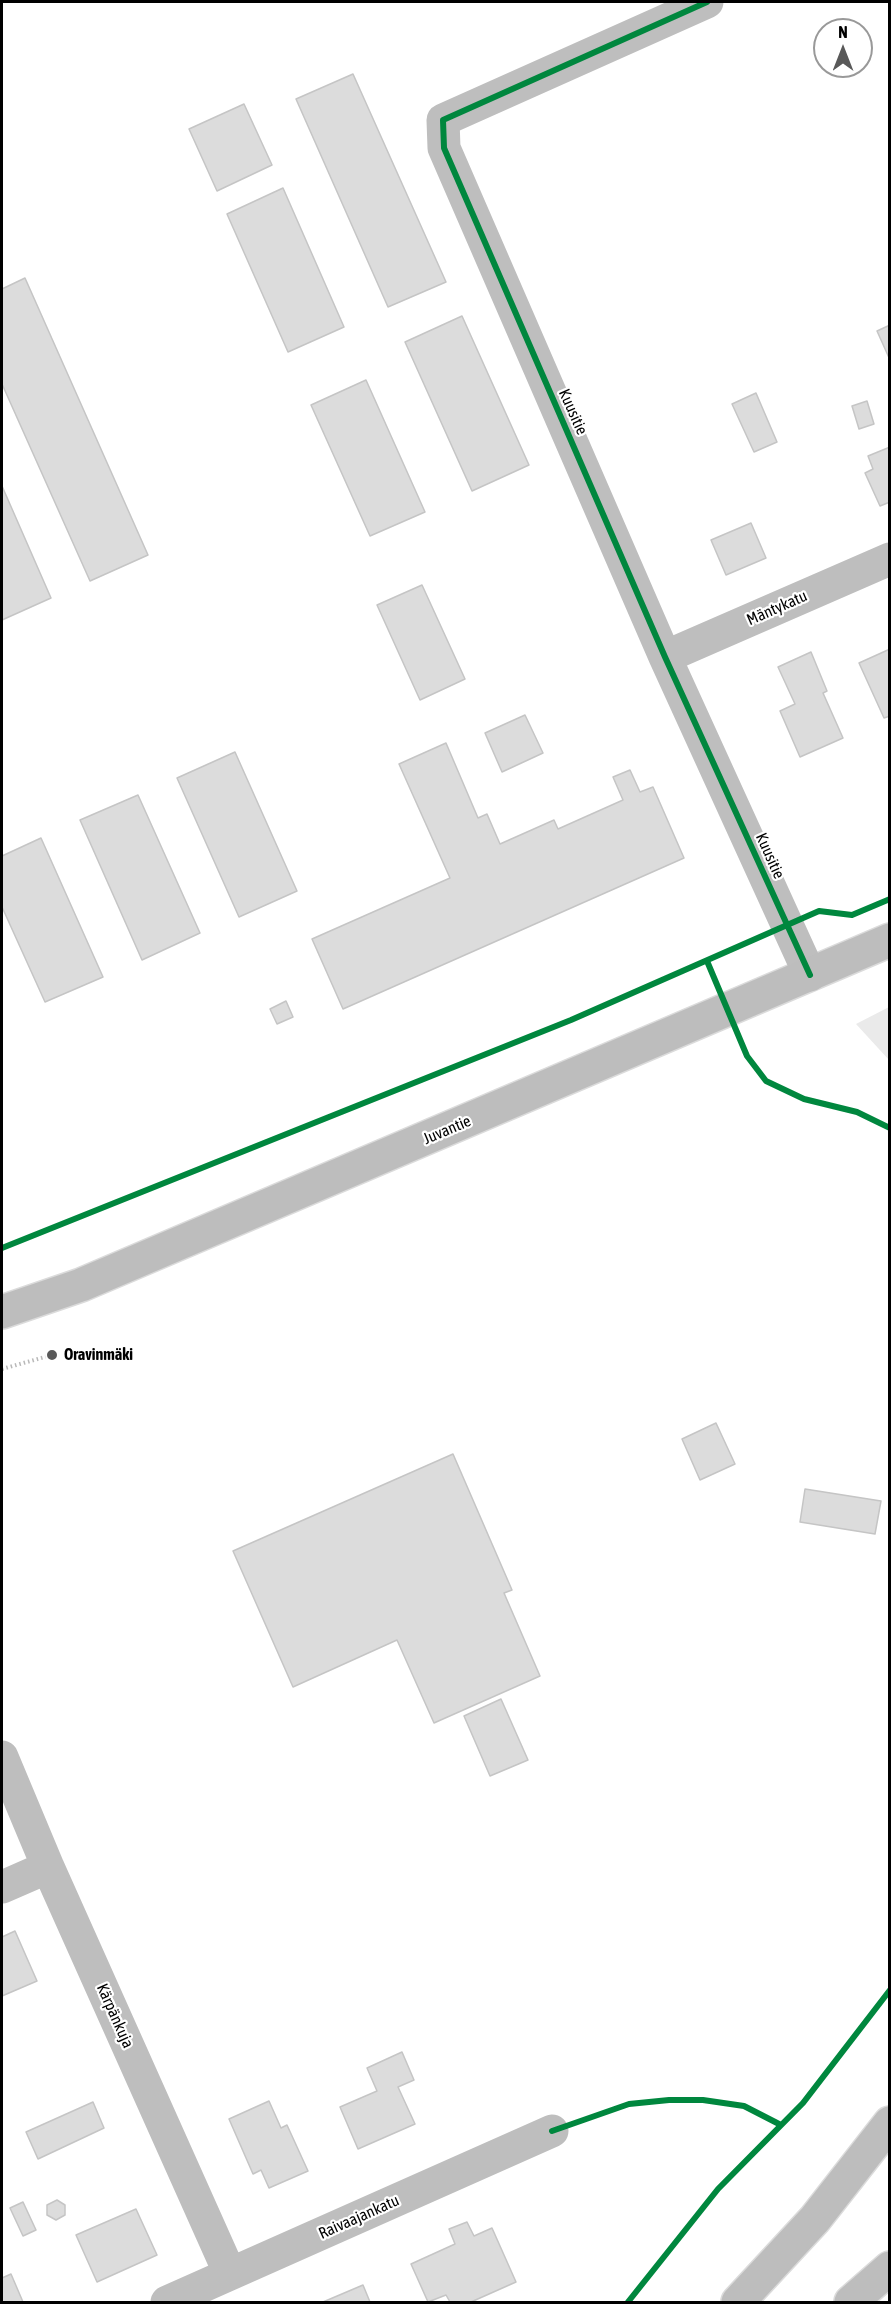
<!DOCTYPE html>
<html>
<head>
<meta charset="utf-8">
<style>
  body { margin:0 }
  #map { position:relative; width:891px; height:2304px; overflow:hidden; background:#fff; font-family:"Asap Condensed",sans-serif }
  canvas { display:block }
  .frame { position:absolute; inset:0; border:3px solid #000; pointer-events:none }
  .north { position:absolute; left:813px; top:18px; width:60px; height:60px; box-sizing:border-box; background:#fff; border:2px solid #999; border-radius:50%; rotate:0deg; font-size:16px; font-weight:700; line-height:24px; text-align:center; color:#000 }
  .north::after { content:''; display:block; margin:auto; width:21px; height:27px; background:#595959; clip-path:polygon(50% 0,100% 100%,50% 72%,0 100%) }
</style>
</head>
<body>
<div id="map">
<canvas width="891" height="2304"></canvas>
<div class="frame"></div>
<div class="north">N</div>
</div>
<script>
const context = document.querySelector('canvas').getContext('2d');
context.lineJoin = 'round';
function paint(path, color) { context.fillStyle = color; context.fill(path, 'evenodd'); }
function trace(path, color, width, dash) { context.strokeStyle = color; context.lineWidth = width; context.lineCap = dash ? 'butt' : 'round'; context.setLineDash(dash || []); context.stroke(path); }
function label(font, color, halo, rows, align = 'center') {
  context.font = font + ' "Asap Condensed",sans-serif'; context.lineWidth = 4.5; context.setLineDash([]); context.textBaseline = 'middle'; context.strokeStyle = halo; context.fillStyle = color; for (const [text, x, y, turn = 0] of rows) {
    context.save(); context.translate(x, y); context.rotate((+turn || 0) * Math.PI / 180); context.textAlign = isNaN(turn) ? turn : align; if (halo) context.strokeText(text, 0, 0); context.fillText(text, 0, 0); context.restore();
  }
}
paint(new Path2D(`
  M889 1007V1060L856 1024Z`), '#eaeaea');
const building = new Path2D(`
  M353 74 446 282 388 307 296 99Z
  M244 104 272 165 217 191 189 129Z
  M283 188 344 327 288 352 227 214Z
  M25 278 148 555 90 581 2 384V289Z
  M462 316 529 465 472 491 405 342Z
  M890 325V360L877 331Z
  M366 380 425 512 370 536 311 405Z
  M756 393 777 442 754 452 732 404Z
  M867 401 874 424 859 429 852 406Z
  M890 447V502L880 506 865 473 873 469 868 456Z
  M2 486 51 598 2 620Z
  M751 523 766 558 726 575 711 540Z
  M422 585 465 679 420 700 377 605Z
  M890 649V716L884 718 859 663Z
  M811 652 827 691 823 693 843 738 800 757 780 711 795 704 778 667Z
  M525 715 543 753 502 772 485 733Z
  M446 743 478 818 487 814 500 844 554 820 558 829 623 800 613 777 630 770 640 792 653 787 684 858 343 1009 312 939 450 878 399 764Z
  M235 752 297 891 239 917 177 778Z
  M138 795 200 933 142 960 80 820Z
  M41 838 103 977 45 1002 2 907V856Z
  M286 1001 293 1017 277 1024 270 1009Z
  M716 1423 735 1464 700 1480 682 1439Z
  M453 1454 512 1590 504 1593 540 1676 434 1723 397 1640 293 1687 233 1551Z
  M805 1489 881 1501 875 1534 800 1522Z
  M501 1699 528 1760 490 1776 464 1716Z
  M15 1931 37 1981 2 1996V1937Z
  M402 2052 414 2080 398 2087 415 2124 358 2149 340 2107 377 2091 367 2068Z
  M269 2101 281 2128 287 2125 308 2171 269 2188 261 2170 253 2174 229 2119Z
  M93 2102 104 2128 38 2159 26 2132Z
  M57 2200 65 2205V2215L56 2220 47 2215V2205Z
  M23 2202 36 2230 23 2236 10 2208Z
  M136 2209 157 2255 97 2282 76 2235Z
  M467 2222 474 2236 492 2228 516 2282 471 2302H450L446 2295 428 2302 411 2264 455 2244 449 2229Z
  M11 2274 23 2302H2V2278Z
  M363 2285 370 2302H323Z`);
paint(building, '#dcdcdc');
trace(building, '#c5c5c5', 1.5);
const major = new Path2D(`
  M2 1312 81 1285 890 940`);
const highway = new Path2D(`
  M738 2302 815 2219 890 2123
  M851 2302 890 2268`);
trace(major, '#dbdbdb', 36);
trace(highway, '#dbdbdb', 36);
trace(new Path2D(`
  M2 1369 52 1355`), '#b8b8b8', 4, [1.5, 3]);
trace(new Path2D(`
  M707 2 443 120 444 148 665 657 810 975
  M665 657 890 559
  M2 1757 48 1867 230 2274
  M2 1887 48 1867
  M167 2302 552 2131`), '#bebebe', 33);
trace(major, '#bdbdbd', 33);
trace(highway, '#bdbdbd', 33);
trace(new Path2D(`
  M707 2 443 120 444 148 665 657 810 975
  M707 961 747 1056 766 1081 804 1099 857 1112 890 1128
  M2 1248 571 1020 819 911 852 915 890 899
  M552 2131 629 2104 669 2100H703L744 2106 781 2125
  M628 2302 718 2189 803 2103 890 1990`), '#00873e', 6);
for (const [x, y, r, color] of [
  [52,1355,6,"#595959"]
]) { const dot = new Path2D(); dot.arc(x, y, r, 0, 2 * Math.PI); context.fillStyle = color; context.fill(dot); trace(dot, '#fff', 2); }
label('16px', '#000', '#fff', [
  ["Kuusitie",573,412,66],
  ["Mäntykatu",777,608,-24],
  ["Kuusitie",770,856,66],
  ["Juvantie",447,1130,-23],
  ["Kärpänkuja",115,2016,66],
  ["Raivaajankatu",359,2217,-24]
]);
label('bold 16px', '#000', '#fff', [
  ["Oravinmäki",64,1355]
], 'left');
</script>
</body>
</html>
